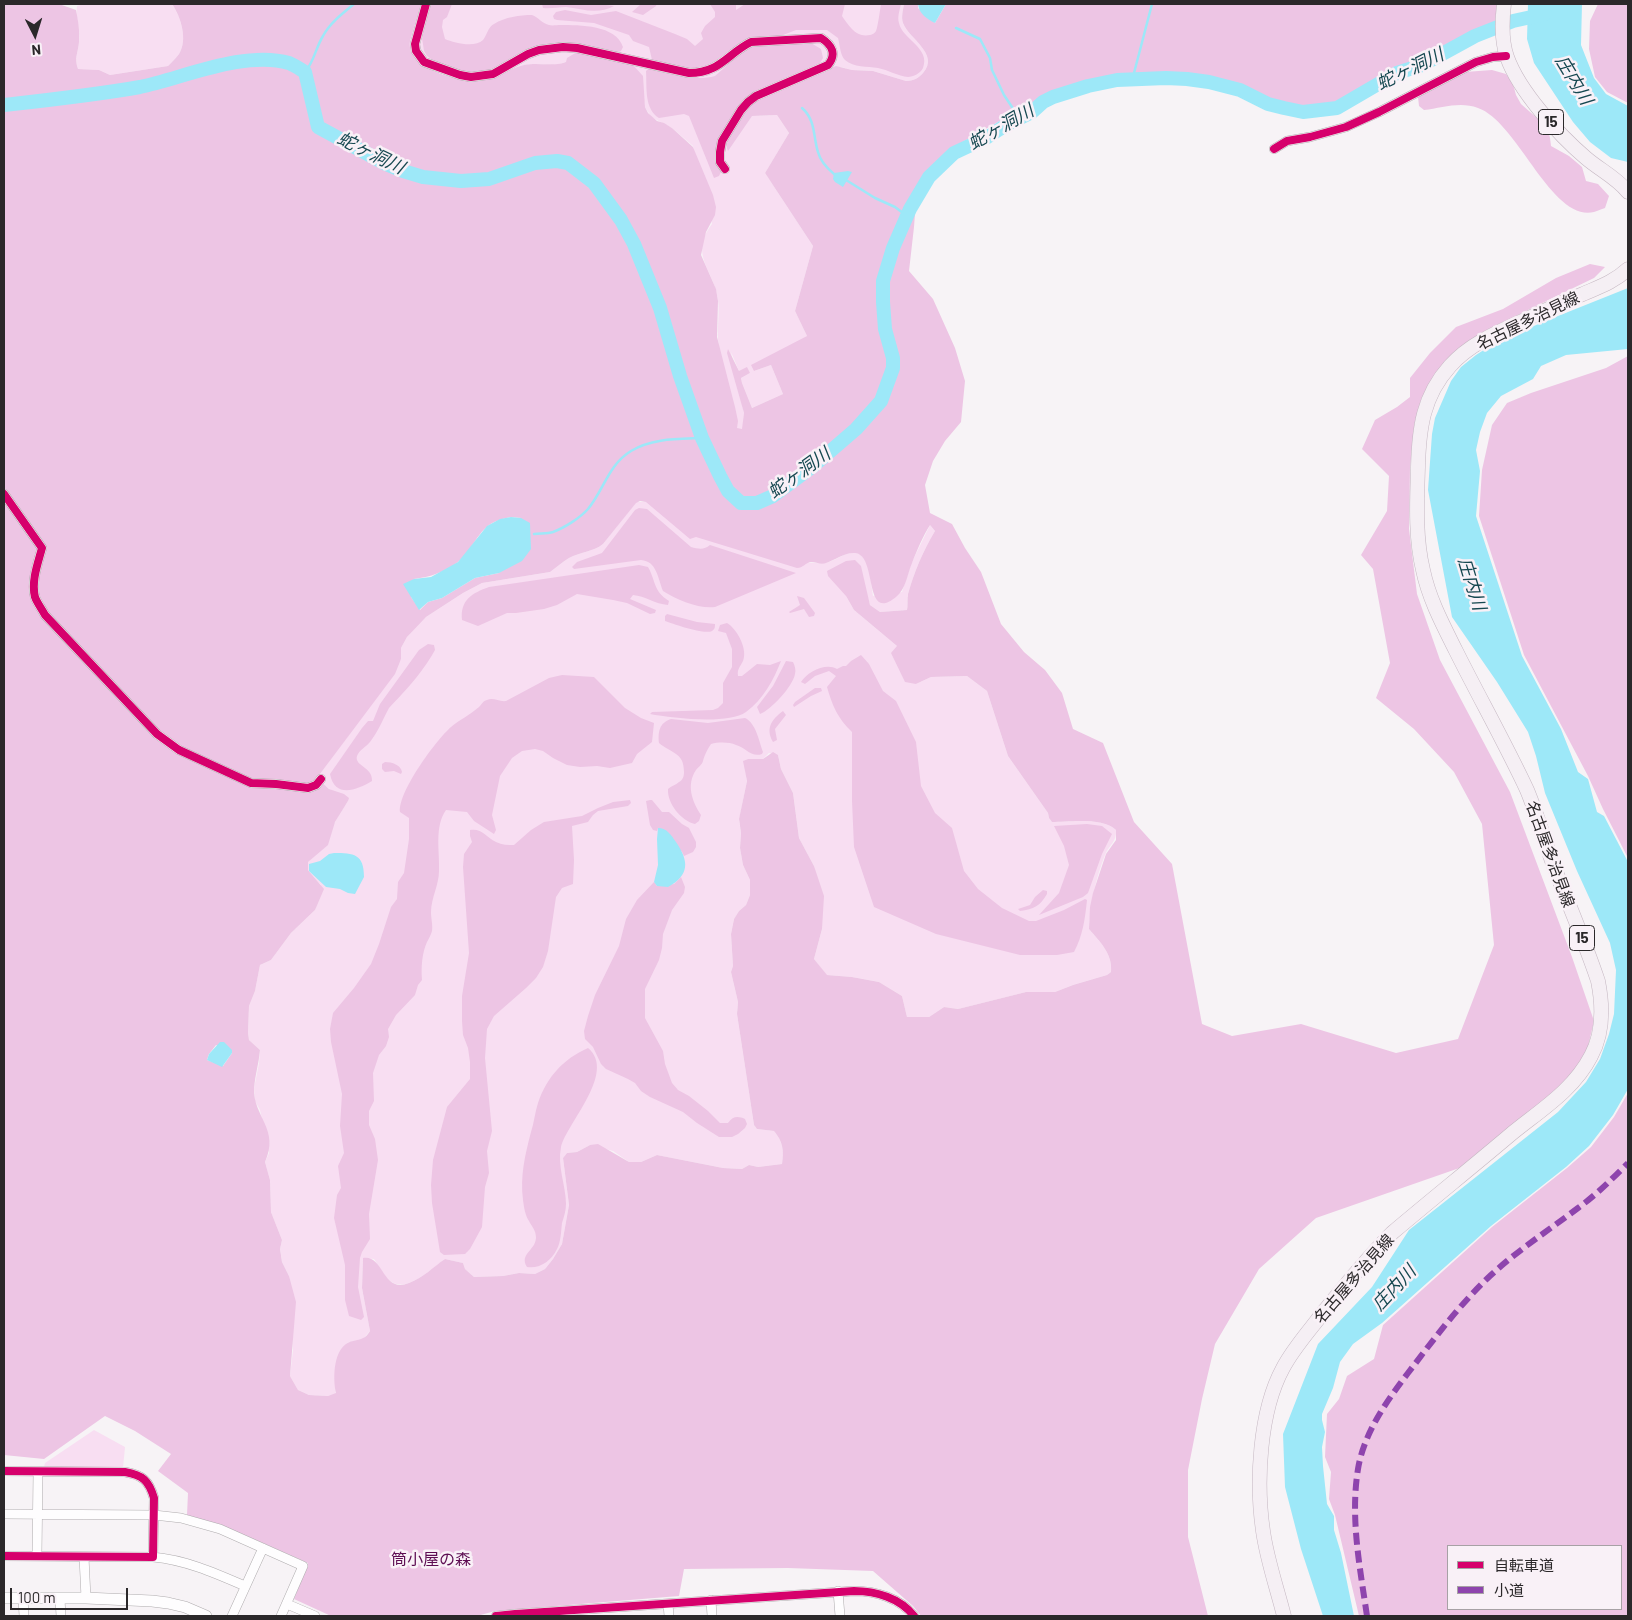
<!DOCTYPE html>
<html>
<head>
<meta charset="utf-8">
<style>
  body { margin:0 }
  #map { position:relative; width:1632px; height:1620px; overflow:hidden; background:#f7f3f6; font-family:Barlow,"Noto Sans JP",sans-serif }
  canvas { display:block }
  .frame { position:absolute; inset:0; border:5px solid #2b282a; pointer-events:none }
  .legend { position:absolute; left:1447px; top:1545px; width:175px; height:65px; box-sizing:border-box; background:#f9f1f7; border:1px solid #a7a1a5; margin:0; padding:6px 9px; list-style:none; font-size:15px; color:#2b282a }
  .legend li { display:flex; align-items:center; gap:10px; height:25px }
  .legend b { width:25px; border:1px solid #a7a1a5 }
  .north { position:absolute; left:10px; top:10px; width:50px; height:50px; -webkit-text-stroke:4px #f9f1f7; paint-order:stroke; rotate:175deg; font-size:14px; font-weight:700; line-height:20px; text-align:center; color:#2b282a }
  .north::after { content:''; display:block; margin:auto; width:18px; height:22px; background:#2b282a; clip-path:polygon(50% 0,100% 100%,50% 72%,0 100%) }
  .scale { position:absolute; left:10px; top:1588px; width:118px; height:22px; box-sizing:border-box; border:2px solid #2b282a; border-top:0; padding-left:6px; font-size:15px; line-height:18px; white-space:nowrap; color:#2b282a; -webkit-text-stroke:4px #f9f1f7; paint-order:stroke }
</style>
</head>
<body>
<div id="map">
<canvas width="1632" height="1620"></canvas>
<div class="frame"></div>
<ul class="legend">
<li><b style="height:6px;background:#d6006c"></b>自転車道</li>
<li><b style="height:6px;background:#8e44ad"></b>小道</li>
</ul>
<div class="north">N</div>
<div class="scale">100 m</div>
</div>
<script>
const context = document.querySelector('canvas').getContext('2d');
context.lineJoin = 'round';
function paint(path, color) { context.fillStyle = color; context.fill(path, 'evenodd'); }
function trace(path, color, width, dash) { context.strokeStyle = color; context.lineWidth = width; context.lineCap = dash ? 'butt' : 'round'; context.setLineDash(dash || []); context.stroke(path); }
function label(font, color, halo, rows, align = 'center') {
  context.font = font + ' Barlow,"Noto Sans JP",sans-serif'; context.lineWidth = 5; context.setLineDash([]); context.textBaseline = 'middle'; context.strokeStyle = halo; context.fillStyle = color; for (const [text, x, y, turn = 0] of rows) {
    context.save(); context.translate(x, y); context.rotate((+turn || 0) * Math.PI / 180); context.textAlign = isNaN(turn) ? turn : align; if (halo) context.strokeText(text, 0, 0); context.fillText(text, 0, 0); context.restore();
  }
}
paint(new Path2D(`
  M84 4H172C181 17 188 40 179 54 176 58 172 62 168 66L110 75 99 70 78 69C74 57 78 54 79 42 81 30 75 18 77 6Z
  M421 4H904C903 10 901 17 903 23 909 39 940 54 923 73 919 78 913 81 906 81L873 71 852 70 841 67 752 116 777 115 789 133 765 173 813 246 795 311 807 336 754 371 771 365 783 394 752 408 742 383 741 378 750 373 739 371 731 352 744 413 743 429 809 563C814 562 819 564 824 563 833 562 841 555 850 553 870 548 871 583 873 596L902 592 911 564 930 525 935 531C923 551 914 572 908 594 907 600 908 605 907 610L880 612 870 605 868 598 846 596 854 610 897 646 916 684 931 677 967 676 987 691 1008 756 1048 813 1049 818 1052 822C1069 822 1103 817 1116 830 1117 842 1109 845 1105 855 1096 878 1090 904 1089 929 1100 942 1113 954 1111 972L1107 975 1073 985 1055 992H1026L958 1009 944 1007 929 1017H907L902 996 879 982 852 977 826 975 814 959 822 929 814 866 799 838 793 793 781 769 778 755 769 753 763 759H748L744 761 747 781 739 820 741 833 740 848 743 865 750 880V895L746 905 739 911 734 919 731 934 733 966 731 972 738 1002 737 1014 754 1125 757 1129 774 1131C783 1142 784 1150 782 1164L758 1167 749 1165 742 1169 723 1168 657 1155 641 1162H629L613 1151 590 1145 577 1152 567 1153 563 1158 569 1205 562 1244 553 1259 545 1269 535 1274 519 1273 503 1276 474 1277 465 1269 463 1263 445 1259C432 1268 407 1294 390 1281 383 1276 379 1266 374 1259L363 1258 362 1288 370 1331 362 1340 347 1343 335 1387 336 1394 328 1396 309 1395 298 1390 290 1376 293 1350 289 1276 282 1262 280 1249 282 1240 271 1212 270 1180 265 1162 269 1153 260 1110 255 1101 254 1088 259 1063 260 1050 249 1040 248 1033 249 1006 255 991 260 965 271 960 291 933 315 910 321 885 308 870V862C325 844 334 821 348 801 342 791 339 795 331 790 326 787 322 782 317 778L348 736 401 659V648L407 637 417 625 426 617 463 593 482 583 550 572C557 567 562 562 569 558 580 552 593 552 603 544L636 502H646L719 347C716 332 720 316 718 300 715 271 688 255 712 224L693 146 672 128 651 117 645 107 643 92 566 62C551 68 540 62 525 65 511 68 499 76 485 79 466 84 414 70 410 48 407 38 418 14 421 4Z
  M94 1430 125 1447 123 1468 44 1467 45 1463Z`), '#f8def2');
paint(new Path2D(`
  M4 4H59L76 10C78 20 80 31 79 42 78 54 74 57 78 69L99 70 110 75 168 66C172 62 176 58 179 54 188 40 181 17 172 4H421L410 41C405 69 464 84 484 80 498 77 510 68 524 65 539 62 552 67 566 62L567 58 577 52 633 65 643 76 645 107 648 113 657 121 664 123 672 128 693 147 713 195 716 207 715 215 706 232 701 255 716 289 718 301 717 337 735 407 738 421 737 428 742 429 744 413 727 353 728 349 739 371 747 367 750 373 741 378 742 383 752 408 783 394 771 365 754 371 751 365 807 336 795 311 813 246 765 173 789 133 777 115 752 116 728 151C727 148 726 146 727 143 729 132 746 109 754 102L828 69 836 66 852 70 873 71 906 81C913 81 919 78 923 73 940 54 909 39 903 23 901 17 903 10 904 4H918V8L935 23 946 4H1497L1495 23 1458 40 1426 58 1384 74 1354 94 1337 104 1312 106 1283 104 1233 83 1173 75H1115L1055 90 950 149 917 187 914 227 909 271 933 299 955 348 965 381 961 422 945 441 933 461 925 485 930 513 952 524 965 548 981 572 1001 624 1024 652 1045 670 1062 693 1073 729 1103 743 1134 822 1172 864 1202 1024 1232 1036 1301 1024 1396 1053 1458 1039 1494 945 1482 824 1454 772 1414 729 1376 698 1390 663 1373 569 1361 555 1387 511 1389 476 1362 449 1375 420 1397 407 1410 397V378L1430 353 1456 327 1503 309 1556 278 1590 264 1605 267 1594 278 1501 323 1431 381 1421 401 1415 421 1410 468 1409 529 1417 594 1440 660 1510 792 1572 957 1594 1021 1586 1055 1572 1079 1468 1165 1316 1218 1259 1269 1215 1344 1202 1399 1188 1470V1537L1208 1616H921L913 1606 873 1571 788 1568 684 1569 679 1596 495 1611 477 1616H331L294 1599 308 1563 242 1534 187 1515 188 1493 158 1471 171 1454 135 1431 105 1416 44 1459 4 1455ZM640 501 646 502 690 539 696 537 797 568C803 568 805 563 811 562 816 562 821 565 826 563 835 560 845 552 855 553 878 555 863 624 896 597 906 589 907 575 912 563 917 550 923 536 930 525L935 531C923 551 914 572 908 594 907 600 908 605 907 610L880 612 870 605 861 566 855 560 846 561 827 571 828 576 846 596 854 610 897 646 891 653 905 682 916 684 931 677 967 676 987 691 1008 756 1048 813 1049 818 1052 822C1069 822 1103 817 1116 830V840L1106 854 1093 893 1090 907 1089 929C1100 942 1113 954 1111 972L1107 975 1073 985 1055 992H1026L958 1009 944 1007 929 1017H907L902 996 879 982 852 977 827 975 814 959 822 929 824 896 814 866 799 838 793 793 781 769 778 755 773 752 763 759H748L743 761 747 781 739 819 741 833 740 848 743 865 750 880V895L746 905 739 911 734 919 731 934 733 966 731 972 738 1002 737 1014 754 1125 757 1129 774 1131C783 1142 784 1150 782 1164L758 1167 749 1165 742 1169 723 1168 657 1155 641 1162H629L598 1144 590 1145 577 1152 567 1153 563 1158 569 1205 562 1244 553 1259 545 1269 535 1274 519 1273 503 1276 474 1277 465 1269 463 1263 445 1259C433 1267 423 1278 409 1283 382 1294 384 1254 363 1258L362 1288 370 1331C363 1343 355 1338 346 1344 333 1353 333 1380 336 1393L328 1396 309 1395 298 1390 290 1376 296 1302 289 1276 282 1262 280 1249 282 1240 271 1212 270 1180 265 1162C280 1129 253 1117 254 1088 255 1075 259 1063 260 1050L249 1040 248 1033 249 1006 255 991 260 965 271 960 291 933 315 910 324 889 308 870V862L328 845 335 822 348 801 349 798 344 794 329 789 317 778 395 674 401 659V648L407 637 426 617 463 593 482 583 550 572C557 567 562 562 569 558 580 552 593 552 603 544L636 503ZM511 517 521 518 499 573 475 578 442 598 428 602 420 610 411 597 414 579C430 577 445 572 458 562 479 544 477 522 511 517ZM216 1045 232 1053 223 1066 207 1060 209 1054Z
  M431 4H452L447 17 443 20 442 27 445 39C454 43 475 48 483 40 487 35 488 27 494 24 505 17 520 15 532 15 538 17 543 24 549 25 552 26 557 25 560 25 580 25 616 25 623 47L621 51 617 53 564 44 491 70 471 73 462 71 434 61 427 56 424 51 422 38Z
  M542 4H598L614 6C598 15 582 9 566 7 558 7 551 9 543 8Z
  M641 4H657L656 6 643 15 632 12Z
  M710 4H736V10L745 4H845L842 16C849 26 856 38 870 35 873 34 874 34 876 31 878 26 880 10 881 4H901C900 9 897 17 899 23 902 39 931 48 923 68 921 73 913 77 908 77 898 76 888 70 878 68 867 66 854 68 845 60 840 55 840 45 838 38L827 30H796L778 37 746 41 737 45 711 64 701 68 686 69 652 60 649 47 633 41 629 35 594 23 557 20 554 19 553 16 556 12 565 10 591 15 616 11 675 34 687 39 695 46 703 39 701 33 705 26 715 17V12Z
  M1598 4H1628V103L1607 92 1595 77 1589 49 1590 21Z
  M804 43H811L821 49 823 58 820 63 759 90 744 99 717 141 716 159 721 172 719 176 714 178 689 116 684 114 659 118C644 109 647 87 646 71L648 69C669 73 694 82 715 76L743 51 752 47Z
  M1492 70 1506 74 1513 84 1516 95 1521 104 1547 127 1550 138 1551 146 1569 156 1582 167 1586 181 1598 184 1609 196 1605 208C1601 209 1598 211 1594 212 1551 222 1518 122 1478 108 1460 101 1442 108 1424 110L1419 106 1418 97 1465 72Z
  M1628 356V858L1603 809 1588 776 1524 655 1479 516 1482 470 1492 425 1507 403 1531 393 1606 368Z
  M639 508 647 509 691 547C699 549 704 550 710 545L796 573 715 607C699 609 677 600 663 591 658 579 657 561 641 560L574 569 572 567 577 562 602 553 635 510Z
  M639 565 648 567C656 581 653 591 669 601L668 605C655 604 645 596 633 595L630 599 656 610 655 613 650 614 627 603 613 600 577 594 557 605 544 609 516 613H507L478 626 462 620C460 600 472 593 489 587Z
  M797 596 804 598 815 613 814 616 809 617 804 609 790 613 789 612 800 605Z
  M667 614 697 622 715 624C715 627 715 629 712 631 704 635 674 624 665 621V616Z
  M727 623C737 629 748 649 743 661 740 667 737 669 738 676H742L757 664 770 665 781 661C774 679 763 700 746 712 728 725 672 718 650 714L652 712 713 710 718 708 723 703V683L732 667V649L726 633 718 631 720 625Z
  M428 644 434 645 435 650C426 666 415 680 402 694 398 699 393 703 389 708 383 719 378 732 370 742 366 747 359 750 357 756 354 766 373 767 372 781 357 790 335 799 330 774L362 728 368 721H373L380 704 419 650Z
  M861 655 869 664 883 691 896 701 916 742 921 786 935 813 952 828 964 871 978 889 1002 908 1029 921H1036L1064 910 1085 899 1087 900C1085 919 1083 935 1074 952L1057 955H1020L936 934 874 907 854 847 852 801V732C838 719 832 705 827 687L836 676 829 671 815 676 805 684 801 682C807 672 826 662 837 669L843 666H846L851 661Z
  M786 661 793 662C795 666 796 670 795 674 793 686 771 710 760 714L757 707 773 686Z
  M562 675 594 677 625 708 641 718 654 723 652 742 637 754 632 763 610 768 597 766 580 767 567 765 553 758 543 751 535 749 522 751 512 758 500 776 492 815 496 830 494 834 474 821 467 812 446 810C434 827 440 852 439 871 439 885 431 898 431 912 431 919 433 925 432 931 431 935 429 938 427 942 422 953 421 967 422 980L418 985 415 995 396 1015 388 1029 389 1037 386 1046 379 1055 373 1073 374 1101 369 1111V1125L375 1139 378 1160 369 1214 370 1239 362 1252 360 1258 358 1287 364 1317 361 1320 349 1316 345 1300V1265L334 1218 337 1195 341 1188 338 1166 344 1153 340 1126 342 1094 331 1042 330 1029 333 1013 354 988 371 964 379 944 391 907 397 899 398 882 404 873 409 839V818L400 812C398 792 436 740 451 727 459 720 470 715 479 707 482 704 483 701 487 700 493 697 499 702 506 701L549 678Z
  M815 688H821L822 691 811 696 794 707 793 705 795 702Z
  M783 711 786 715 775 729 777 740 773 742C765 728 772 719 783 711Z
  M745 718C756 723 759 741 763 752L762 754C751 758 745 747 736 745 729 742 719 742 711 744 707 750 705 754 703 761 702 765 698 767 696 770 686 785 692 801 701 815L699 821 695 824C681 821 667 803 668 789 671 786 676 785 679 782 683 780 684 776 684 772 684 752 672 754 659 743 658 732 659 723 671 719L708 723Z
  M385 762C392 762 401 765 402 772L401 774 394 771 385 772 382 769V764Z
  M630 800 631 803 628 806 598 811 593 815 588 822 572 826 574 860 573 884 562 888 556 897 548 951 543 967 536 978 526 988 494 1016 487 1029 485 1058 492 1131 487 1151 489 1173 485 1187 482 1227 470 1249 465 1254 444 1255 440 1252 432 1203 431 1185 433 1160 447 1107 470 1079V1062L468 1048 463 1035 462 1021V996L469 953 463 867 464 854 472 842 470 836V830C482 828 486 837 496 842 502 845 508 845 514 845L531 830 544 822 582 816 598 808 613 802Z
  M650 800H652L662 812H669L682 824 689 828 696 842V847L693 852 684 856 682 852 658 828 657 831 653 830 650 825 646 801Z
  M1087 824 1102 826 1112 834 1102 854 1088 893 1083 897 1039 915 1059 893 1069 865 1064 846 1054 826Z
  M681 877 685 887 684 893 672 910 663 934 662 948 659 960 645 989V1018L663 1051 665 1064 672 1083 678 1090 689 1096 708 1111 720 1123H728C733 1116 738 1116 745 1119L747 1124 745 1128 738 1134 732 1137H719L697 1123 683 1112 650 1097 641 1091 635 1083 628 1079 606 1069 601 1064 593 1047 585 1039 584 1031 588 1016 595 995 619 946 626 919 637 900 654 882 657 886 674 884Z
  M1043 890 1047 891V894C1040 906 1034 909 1020 911L1018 909 1030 905 1035 897Z
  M588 1048C617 1072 567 1123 561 1147 557 1166 566 1186 566 1204 566 1210 564 1217 562 1223 561 1231 561 1242 557 1249 551 1261 540 1269 527 1267 519 1254 535 1251 536 1238 536 1230 532 1227 529 1221 525 1215 524 1207 523 1200 520 1176 525 1155 531 1132 534 1123 535 1112 538 1103 547 1077 563 1059 588 1048Z
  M1628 1093V1616H1359L1335 1515 1329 1499 1331 1472 1325 1457 1327 1414 1339 1399 1347 1376 1374 1359 1383 1325 1492 1227 1567 1168 1591 1147 1614 1117ZM1448 1546H1621V1609H1448Z`), '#edc5e4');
paint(new Path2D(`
  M918 4H946L935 23C927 19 919 14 918 4Z
  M1528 4H1582L1581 45 1594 78 1606 94 1628 106V162L1611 158 1590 142 1573 122 1534 63 1527 39Z
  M848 171 852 172 843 187 835 182 833 179 834 173Z
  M1628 288V349L1566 355 1541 366 1533 379 1501 396 1487 413 1480 432 1476 450 1480 471 1476 516 1522 656 1561 729 1578 772 1588 779 1597 812 1604 816 1628 862V1089L1613 1115 1589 1146 1566 1167 1491 1226 1382 1323 1353 1344 1340 1362 1333 1388 1322 1414V1420L1325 1432 1322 1447 1323 1466 1327 1504 1334 1516V1530L1341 1553 1354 1616H1323L1301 1549 1285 1487 1283 1434 1318 1344 1372 1287 1409 1230 1558 1112 1586 1082 1600 1059 1609 1034 1614 1014 1616 970 1610 943 1577 871 1545 793 1536 756 1528 732 1497 682 1452 617 1428 490 1432 434 1435 418 1451 381 1461 367 1476 355 1493 344 1543 322Z
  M511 517 521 518 530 523 531 549 522 561 499 573 475 578 442 598 428 602 419 610 403 584 414 579 431 577 458 562 487 526 500 519Z
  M658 828C667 828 671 835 676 842 689 861 690 875 668 887L657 886 654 882 658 865 657 839Z
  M334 853C354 853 364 854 364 877L355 894 348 893 340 889 326 887 309 871V864L320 861 329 854Z
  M220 1042H224L232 1050V1053L222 1067 207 1060 209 1054Z`), '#9de8f8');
trace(new Path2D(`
  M956 28 980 39 990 58 992 70 1004 95 1020 119
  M305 72C314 62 316 47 323 36 330 23 343 13 354 4
  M1134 79V73L1152 4
  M802 108C816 120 813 137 818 152 820 160 828 169 834 174
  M846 180 875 198 895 207 907 216
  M534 534C540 533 547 534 553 532 564 528 580 518 588 509 604 490 608 465 631 451 652 438 678 439 702 438`), '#9de8f8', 2.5);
trace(new Path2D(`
  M4 105C49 100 95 95 140 87 183 78 245 50 289 63 294 65 300 69 305 72L318 127 386 164 403 171 423 177 461 181 489 179 535 163 557 161 568 163 594 183 621 220 634 244 660 308 680 376 702 438 720 476 728 491 741 503H757L773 496 812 467 856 429 881 401 893 368V358L885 329 883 302V281L893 248 910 209 929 177 954 153 986 138 1006 125 1032 112 1043 102 1053 97 1088 86 1117 80 1166 78 1187 79 1209 82 1240 90 1268 104 1284 108 1303 112 1337 108 1397 73 1422 65 1475 36 1513 21 1545 14`), '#9de8f8', 14);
const minor = new Path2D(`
  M426 4 415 44 416 51 424 62 460 75 471 77 493 74 528 54 539 50 563 47 577 48 689 73C720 73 727 54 751 42L821 38C832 45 837 54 828 65L756 96 748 102 741 110 722 141 720 152V162L725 169
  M1274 149 1287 141 1310 137 1346 127 1379 112 1476 62 1493 57 1506 56
  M4 494 42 548C38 563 31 581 35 597 37 603 42 609 45 615L157 734 179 750 251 783 276 784 308 788 316 785 321 779
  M4 1471 125 1472C143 1475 149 1481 154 1498L153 1557 4 1556
  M4 1514 154 1515 181 1518 220 1529 303 1566 281 1616
  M37 1556 38 1472
  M84 1557 86 1598
  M153 1557C186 1560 215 1573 245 1586
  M838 1591 840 1616
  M23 1598 24 1616
  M60 1599 61 1616
  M711 1600 712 1616
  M287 1604 315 1616
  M668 1604 669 1616
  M232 1616 263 1548
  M496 1616 515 1614 854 1591C876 1591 900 1598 914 1616`);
const tertiary = new Path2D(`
  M4 1598H86L152 1601 168 1603 185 1607 206 1616`);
const primary = new Path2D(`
  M1504 4C1502 21 1501 40 1507 57 1519 91 1559 135 1586 158 1600 170 1617 178 1628 192
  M1284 1616C1277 1588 1267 1560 1263 1531 1256 1483 1259 1412 1283 1368 1294 1347 1311 1329 1325 1310 1347 1283 1368 1257 1392 1233 1431 1200 1471 1168 1510 1135 1539 1111 1573 1091 1591 1056 1603 1034 1603 1006 1598 981 1585 942 1568 903 1553 864 1544 839 1537 814 1527 790 1505 743 1479 697 1456 651 1443 625 1429 599 1423 570 1415 537 1417 501 1418 467 1419 428 1423 396 1450 366 1471 342 1503 330 1531 317 1548 309 1565 301 1583 294 1599 287 1614 282 1628 269`);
trace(minor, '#afacae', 10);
trace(tertiary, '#afacae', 12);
trace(primary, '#c4b6c1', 15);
trace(minor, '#fefdfe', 9);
trace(tertiary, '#fefdfe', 11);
trace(primary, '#f5eff4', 14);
trace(new Path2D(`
  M1367 1616C1360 1568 1350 1518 1358 1469 1364 1433 1386 1402 1408 1373 1434 1339 1459 1305 1491 1275 1518 1250 1549 1230 1578 1208 1596 1195 1612 1179 1628 1163`), '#8e44ad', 6, [12, 6]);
trace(new Path2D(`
  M426 4 415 44 416 51 424 62 460 75 471 77 493 74 528 54 539 50 563 47 577 48 689 73C720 73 727 54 751 42L821 38C832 45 837 54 828 65L756 96 748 102 741 110 722 141 720 152V162L725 169
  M1274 149 1287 141 1310 137 1346 127 1379 112 1476 62 1493 57 1506 56
  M4 494 42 548C38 563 31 581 35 597 37 603 42 609 45 615L157 734 179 750 251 783 276 784 308 788 316 785 321 779
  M4 1471 125 1472C143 1475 149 1481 154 1498L153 1557 4 1556
  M496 1616 515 1614 854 1591C876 1591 900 1598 914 1616`), '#d6006c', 8);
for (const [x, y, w] of [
  [1551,122,25],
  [1582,938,25]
]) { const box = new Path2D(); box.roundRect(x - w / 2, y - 12.5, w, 25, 4); context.fillStyle = '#f9f1f7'; context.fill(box); trace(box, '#2b282a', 1); }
label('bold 15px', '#2b282a', null, [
  ["15",1551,122],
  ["15",1582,938]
]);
label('16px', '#2b282a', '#f9f1f7', [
  ["名古屋多治見線",1528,321,-26],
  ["名古屋多治見線",1550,854,70],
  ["名古屋多治見線",1354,1279,-49]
]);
label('16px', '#5e0e53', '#f9f1f7', [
  ["筒小屋の森",431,1560]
]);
label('italic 18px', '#164851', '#f9f1f7', [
  ["蛇ヶ洞川",1410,69,-26],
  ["庄内川",1574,80,59],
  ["蛇ヶ洞川",1001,127,-30],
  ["蛇ヶ洞川",371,153,26],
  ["蛇ヶ洞川",799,473,-36],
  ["庄内川",1472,584,73],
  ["庄内川",1394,1288,-47]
]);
</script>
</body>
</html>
